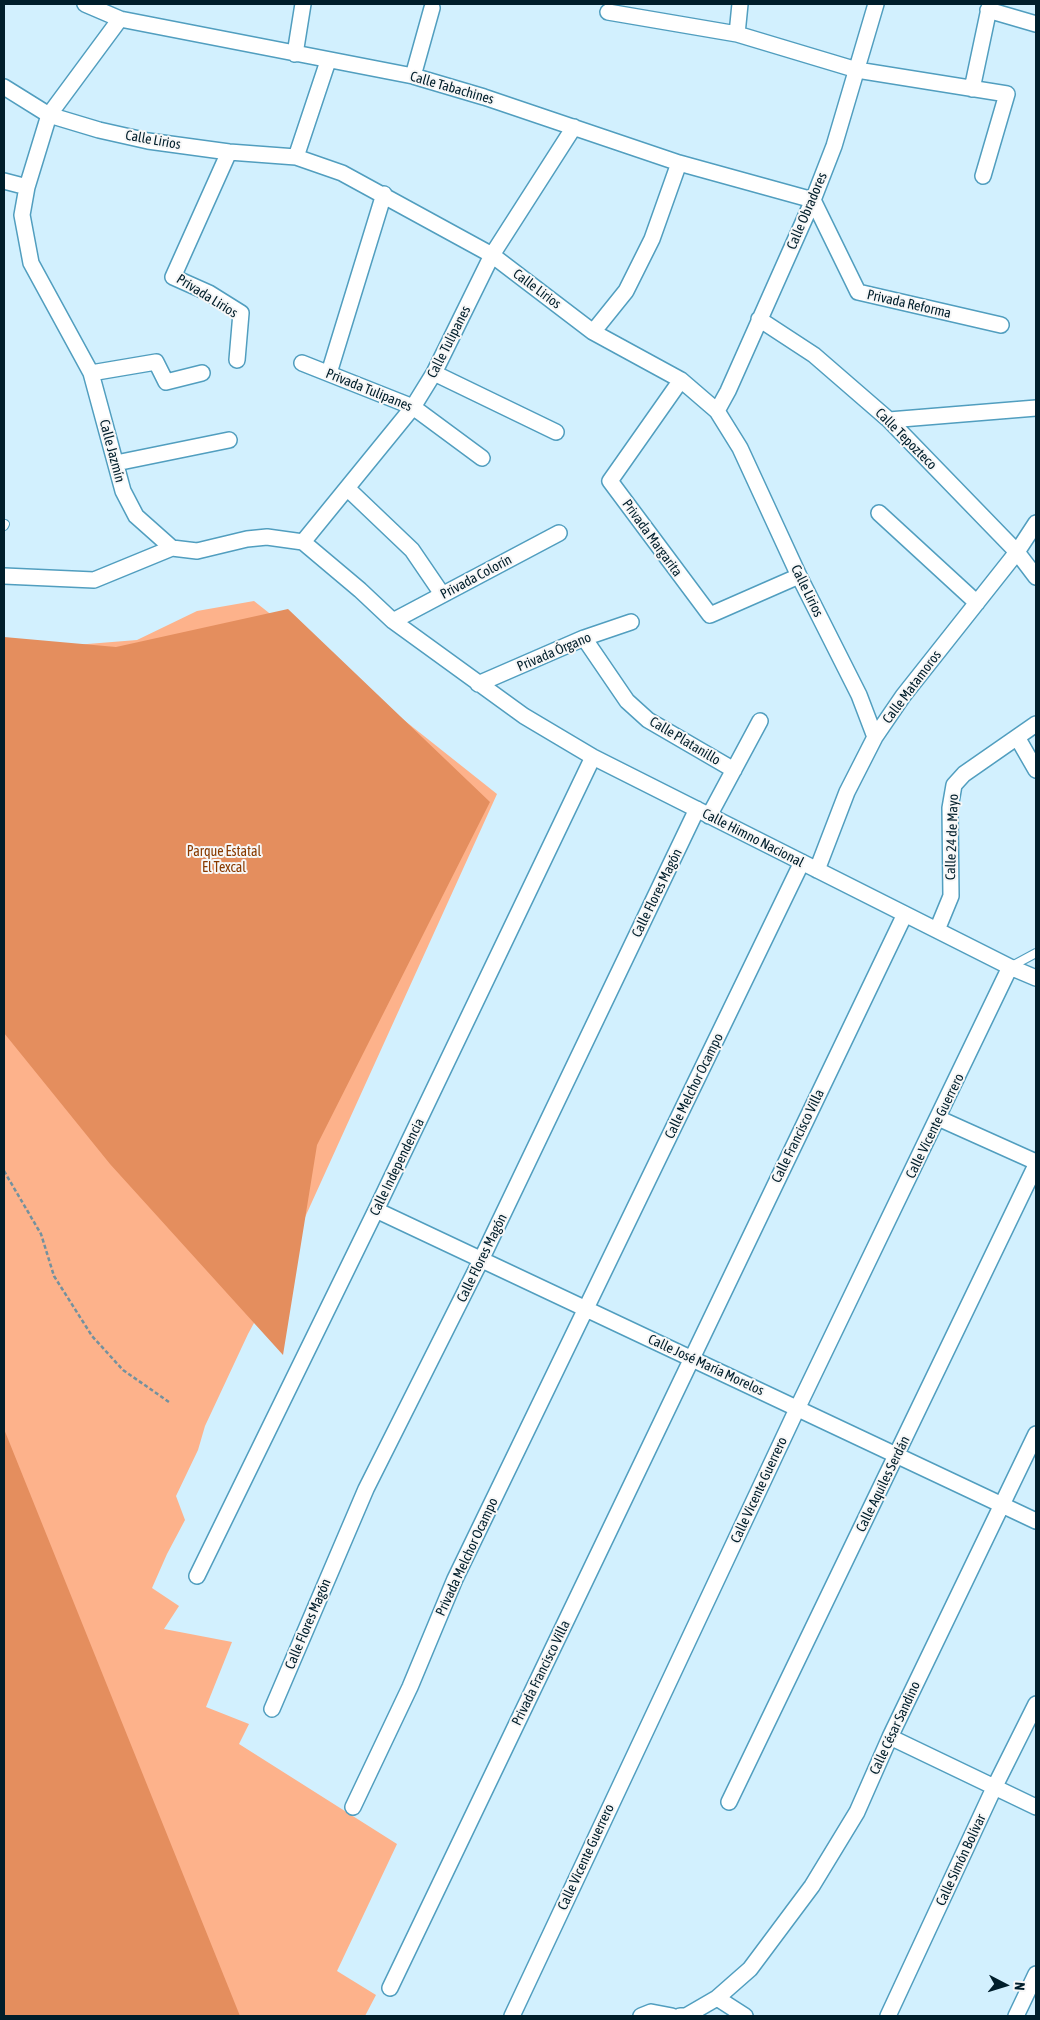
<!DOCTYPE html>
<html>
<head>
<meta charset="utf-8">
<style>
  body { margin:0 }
  #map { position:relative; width:1040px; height:2020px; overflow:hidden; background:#d2f0fe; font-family:"Asap Condensed",sans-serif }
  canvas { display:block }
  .frame { position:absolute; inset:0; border:5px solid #001e2b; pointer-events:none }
  .north { position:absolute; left:980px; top:1960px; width:50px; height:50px; -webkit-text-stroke:4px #f7f7f7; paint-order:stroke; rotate:95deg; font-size:14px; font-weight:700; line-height:20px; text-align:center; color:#001e2b }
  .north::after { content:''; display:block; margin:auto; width:18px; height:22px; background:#001e2b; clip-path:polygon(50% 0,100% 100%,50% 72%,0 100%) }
</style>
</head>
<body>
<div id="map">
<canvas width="1040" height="2020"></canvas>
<div class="frame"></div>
<div class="north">N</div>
</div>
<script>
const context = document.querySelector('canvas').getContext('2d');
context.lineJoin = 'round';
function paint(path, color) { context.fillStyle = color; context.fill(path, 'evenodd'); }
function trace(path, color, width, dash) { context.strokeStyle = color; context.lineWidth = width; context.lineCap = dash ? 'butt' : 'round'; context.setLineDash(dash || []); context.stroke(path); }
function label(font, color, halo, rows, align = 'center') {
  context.font = font + ' "Asap Condensed",sans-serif'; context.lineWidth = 4; context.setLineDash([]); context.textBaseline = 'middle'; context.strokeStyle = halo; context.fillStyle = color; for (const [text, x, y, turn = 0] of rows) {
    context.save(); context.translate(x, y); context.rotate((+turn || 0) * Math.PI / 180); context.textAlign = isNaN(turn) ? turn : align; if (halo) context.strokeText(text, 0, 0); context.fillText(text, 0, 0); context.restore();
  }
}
paint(new Path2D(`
  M254 601 497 794 272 1290 248 1334 205 1426 198 1450 176 1496 185 1520 167 1554 152 1588 179 1606 164 1629 232 1642 206 1707 249 1724 239 1744 397 1844 337 1971 376 1995 365 2016H4V649L13 650 137 640 197 611Z`), '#fdb28b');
paint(new Path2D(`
  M288 609 490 802 317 1145 283 1355 110 1164 4 1033V637L116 647Z
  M4 1429 240 2016H4Z`), '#e48e5e');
const lane = new Path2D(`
  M4 526 5 524
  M1010 967 1036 953`);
const street = new Path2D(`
  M85 4 120 19 413 76 484 97 679 163 813 200 858 292 1001 325
  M988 10 1036 24
  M608 12 737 34 857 70 1007 94 983 176
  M120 19 49 115 27 187 22 215 31 263 91 373 123 491 136 516 172 548 197 551 247 539 267 537 303 542 360 590 393 621 524 716 593 757 1010 967 1036 978
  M737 34 740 4
  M295 54 303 4
  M413 76 432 8
  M4 87 49 115 99 130 148 141 229 152 296 157 342 173 492 255 593 332 681 380 717 411 740 448 799 576 859 695 875 737
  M972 89 990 4
  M229 152 173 277 209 293 241 313 237 360
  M296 157 328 61
  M4 181 27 187
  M759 319 814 355 889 420 1017 552 1036 577
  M593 332 626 291 652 239 679 163
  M302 363 413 407 482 458
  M91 373 156 362 166 382 202 373
  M329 373 384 194
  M434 373 556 432
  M681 380 610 481 710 615 799 576
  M717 411 728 391 813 200 834 146 876 4
  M889 420 1036 408
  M116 463 229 440
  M348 489 412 550 442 594
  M879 513 977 603
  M303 542 413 407 434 373 492 255 574 127
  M4 576 94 580 172 548
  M393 621 559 533
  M584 638 627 701 648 720 734 770
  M478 684 584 638 631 622
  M1017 737 1036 770
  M709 816 760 721
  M817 870 847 792 875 737 903 696 1017 552 1036 523
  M937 930 951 896 950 808 954 785 964 774 1036 724
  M938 1118 1036 1162
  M376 1210 1036 1521
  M197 1576 376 1210 593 757
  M272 1709 366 1489 481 1260 697 809
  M890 1737 1036 1807
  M729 1802 1036 1165
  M353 1807 410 1687 455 1579 802 862
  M390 1988 905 914
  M717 1998 745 2016
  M512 2016 797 1409 1010 967
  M641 2016 651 2012 672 2016
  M680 2016H686L717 1998 750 1969 812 1886 857 1812 890 1737 1036 1434
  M888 2016 994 1788 1036 1704
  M1016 2016 1036 1974`);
trace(lane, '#519ebf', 10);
trace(street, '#519ebf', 18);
trace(new Path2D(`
  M4 1171 41 1234 54 1276 92 1336 123 1370 169 1402`), '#73919e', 2.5, [4, 2.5]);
trace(lane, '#fff', 8);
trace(street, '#fff', 15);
label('14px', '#001e2b', '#f7f7f7', [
  ["Calle Tabachines",452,88,16],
  ["Calle Lirios",153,140,10],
  ["Calle Obradores",807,211,-67],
  ["Calle Lirios",537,289,37],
  ["Privada Lirios",207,296,32],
  ["Privada Reforma",909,304,13],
  ["Calle Tulipanes",449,342,-63],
  ["Privada Tulipanes",369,390,22],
  ["Calle Tepozteco",906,439,45],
  ["Calle Jazmín",112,451,75],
  ["Privada Margarita",652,538,54],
  ["Privada Colorín",476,577,-28],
  ["Calle Lirios",807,591,64],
  ["Privada Órgano",554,652,-23],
  ["Calle Matamoros",912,687,-53],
  ["Calle Platanillo",685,741,31],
  ["Calle 24 de Mayo",952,837,-88],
  ["Calle Himno Nacional",753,838,27],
  ["Calle Flores Magón",657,893,-64],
  ["Calle Melchor Ocampo",694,1086,-64],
  ["Calle Vicente Guerrero",935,1126,-64],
  ["Calle Francisco Villa",798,1136,-64],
  ["Calle Independencia",397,1167,-64],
  ["Calle Flores Magón",482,1258,-64],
  ["Calle José María Morelos",706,1365,25],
  ["Calle Aquiles Serdán",883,1484,-64],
  ["Calle Vicente Guerrero",759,1490,-65],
  ["Privada Melchor Ocampo",467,1557,-65],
  ["Calle Flores Magón",308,1624,-67],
  ["Privada Francisco Villa",541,1673,-64],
  ["Calle César Sandino",895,1728,-65],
  ["Calle Vicente Guerrero",586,1857,-65],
  ["Calle Simón Bolívar",961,1860,-65]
]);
label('14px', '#883a00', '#f7f7f7', [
  ["Parque Estatal",224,852],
  ["El Texcal",224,868]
]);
</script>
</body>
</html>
